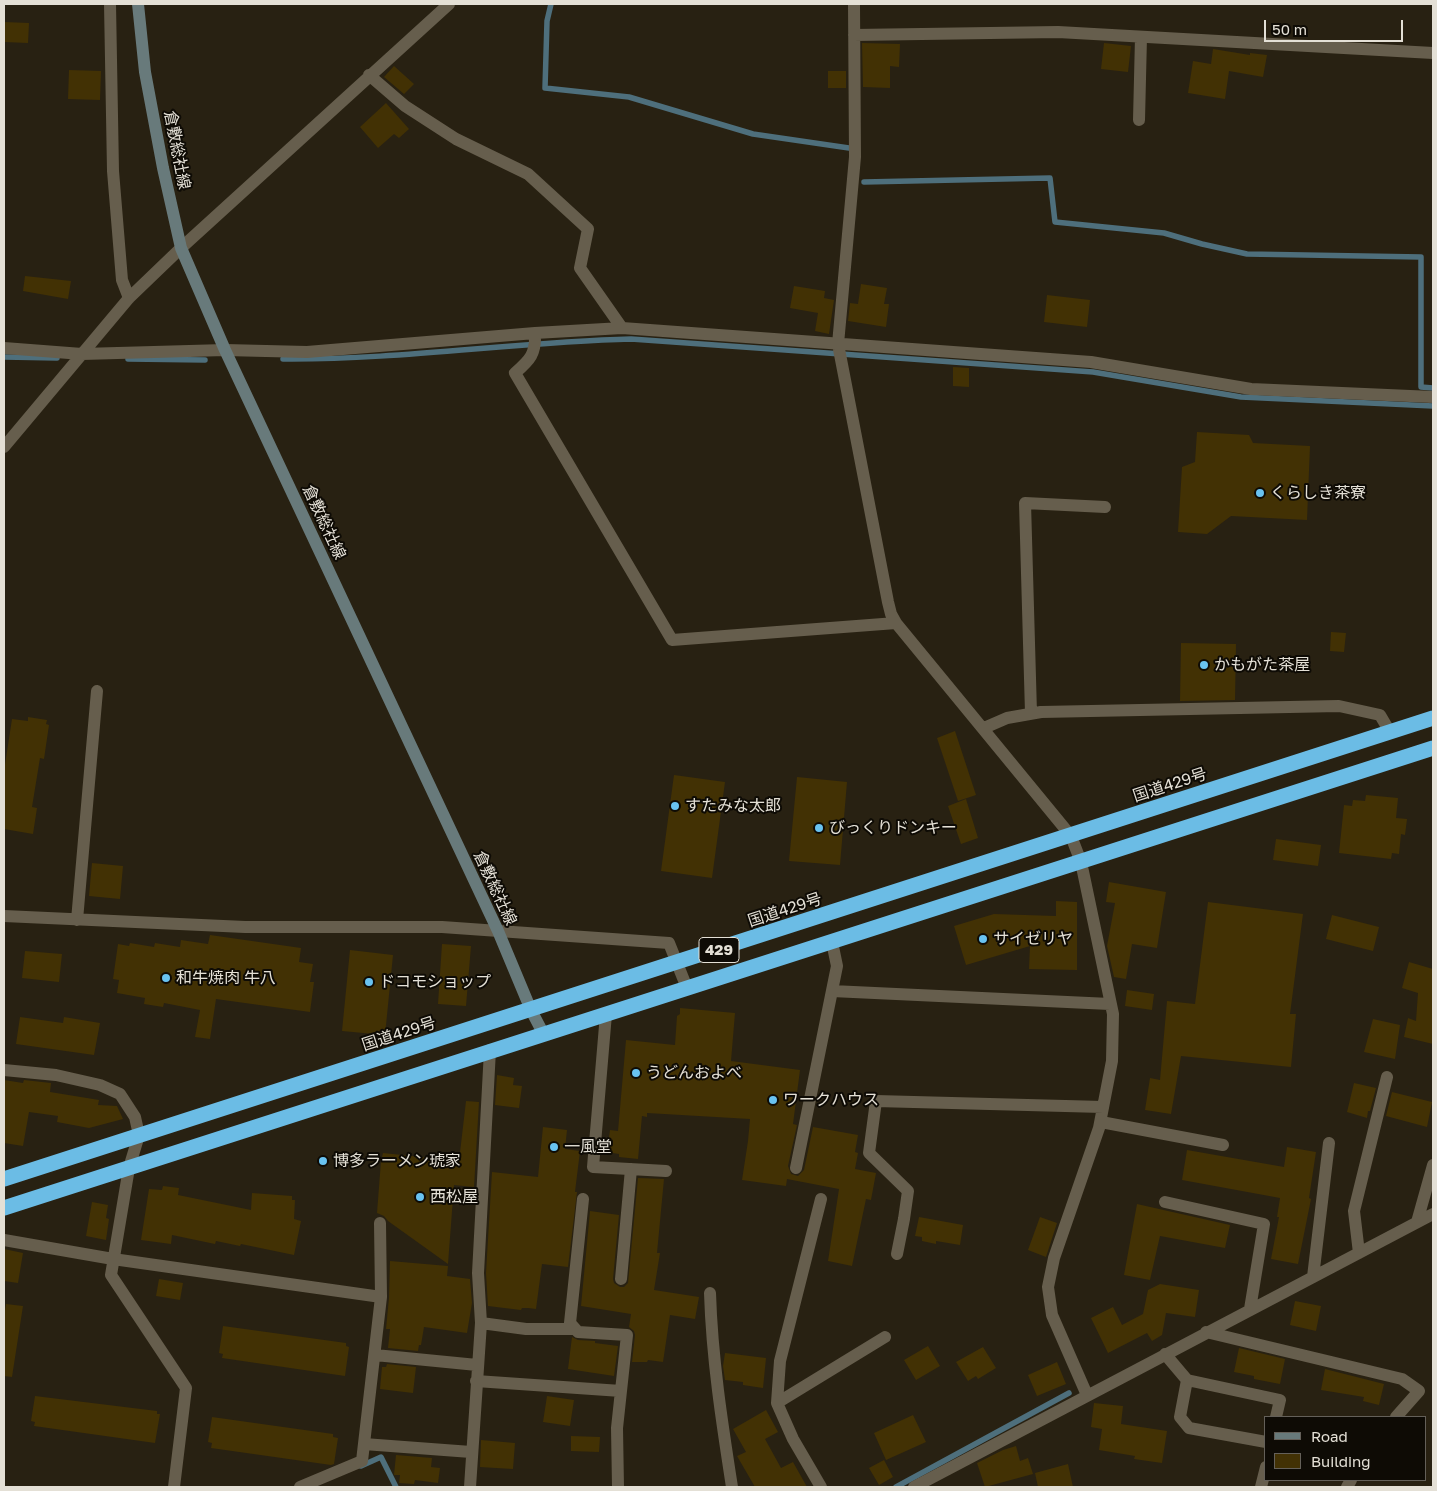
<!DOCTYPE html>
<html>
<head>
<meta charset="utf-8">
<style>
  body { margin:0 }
  #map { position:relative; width:1437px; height:1491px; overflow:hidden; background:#282112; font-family:"Golos Text",sans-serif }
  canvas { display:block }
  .frame { position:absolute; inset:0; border:5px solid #e4e0d6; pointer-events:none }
  .legend { position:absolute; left:1264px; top:1416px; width:162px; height:65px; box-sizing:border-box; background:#0e0b05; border:1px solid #646059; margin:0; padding:6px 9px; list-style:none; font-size:15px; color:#e4e0d6 }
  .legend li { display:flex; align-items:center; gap:10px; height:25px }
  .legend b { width:25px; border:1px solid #646059 }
  .scale { position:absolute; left:1264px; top:20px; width:139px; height:22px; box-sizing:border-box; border:2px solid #e4e0d6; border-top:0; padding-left:6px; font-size:15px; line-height:18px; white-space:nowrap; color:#e4e0d6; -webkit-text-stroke:4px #0e0b05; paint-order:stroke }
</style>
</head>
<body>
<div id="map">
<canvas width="1437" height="1491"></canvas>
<div class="frame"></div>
<ul class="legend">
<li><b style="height:6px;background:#687a7b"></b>Road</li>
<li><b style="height:14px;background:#423104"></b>Building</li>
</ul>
<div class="scale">50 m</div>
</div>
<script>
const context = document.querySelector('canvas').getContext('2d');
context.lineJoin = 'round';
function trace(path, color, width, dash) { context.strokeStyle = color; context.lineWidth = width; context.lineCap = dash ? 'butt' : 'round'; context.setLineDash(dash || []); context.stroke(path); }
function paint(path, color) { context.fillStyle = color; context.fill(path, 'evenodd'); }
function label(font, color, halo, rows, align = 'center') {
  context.font = font + ' "Golos Text","Noto Sans JP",sans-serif'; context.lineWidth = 4; context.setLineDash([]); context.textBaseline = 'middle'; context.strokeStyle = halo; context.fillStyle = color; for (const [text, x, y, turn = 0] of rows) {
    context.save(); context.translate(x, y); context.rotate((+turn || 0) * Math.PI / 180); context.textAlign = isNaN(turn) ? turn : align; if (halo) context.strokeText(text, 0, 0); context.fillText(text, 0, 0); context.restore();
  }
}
trace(new Path2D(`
  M551 4 547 21 545 88 629 97 753 134 849 148
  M864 182 1050 178 1055 222 1164 233 1202 244 1247 254 1421 257V387L1433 388
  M4 357 57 358
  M128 359 205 360
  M283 359C399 360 515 342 631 339L1093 372 1241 397 1433 406
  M361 1466 381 1457 396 1487
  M896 1487 1069 1393`), '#4e6f7c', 5.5);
paint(new Path2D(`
  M4 22 29 23 28 43 4 42Z
  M862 43 900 44 899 67 890 66V88L863 87Z
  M1104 43 1131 46 1128 72 1101 69Z
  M1213 49 1250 55V53L1267 55 1263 77 1229 71 1225 99 1188 93 1193 61 1211 64Z
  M394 66 414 84 404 94 384 77Z
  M69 70 101 71 100 100 68 99Z
  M828 71H846V88H828Z
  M386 103 409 129 399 138 394 134 378 148 360 127Z
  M25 276 71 281 68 299 23 291Z
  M861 284 887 288 884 304H889L886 327 848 321 850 303 858 304Z
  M794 286 825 291 824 298 834 300 829 334 815 331 818 313 790 308Z
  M1047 295 1090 300 1087 327 1044 322Z
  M953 367 969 368V387L953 386Z
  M1197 432 1249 435 1253 443 1310 446 1307 520 1231 516 1207 534 1178 532 1182 467 1195 462Z
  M1331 632 1346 633 1344 652 1330 651Z
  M1181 643 1236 644 1235 700 1180 701Z
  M28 717 47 720 46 724 49 725 44 759 40 758 32 807 37 808 33 834 4 829V771L12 719 28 721Z
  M955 731 976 795 958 801 937 738Z
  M674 775 725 782 712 878 661 871Z
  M797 777 847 782 840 865 789 861Z
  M1366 795 1398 798 1396 818 1407 819 1405 835 1401 834 1399 854 1392 853 1391 859 1339 853 1344 805 1352 806 1353 800 1365 801Z
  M966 799 978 838 961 844 948 806Z
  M1276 839 1321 845 1318 866 1273 860Z
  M92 863 123 866 120 899 89 896Z
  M1109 882 1166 892 1157 948 1132 944 1126 979 1114 977 1107 946 1115 903 1106 902Z
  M1056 901 1077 902V970L1029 969 1030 946 966 965 954 926 994 914 1056 916Z
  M1208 902 1303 914 1290 1014H1296L1291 1067 1181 1056 1171 1114 1145 1110 1150 1078 1160 1080 1167 1001 1195 1004Z
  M1332 915 1379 927 1373 951 1326 939Z
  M210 935 301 948 299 962 313 964 310 982H314L310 1012 216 999 210 1039 195 1037 200 1010 164 1003 163 1007 144 1004 145 998 117 993 119 980 113 979 118 944 129 946 130 943 154 947 155 943 180 947 181 940 208 944Z
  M442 944 471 946 466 1006 438 1004Z
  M350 950 393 955 385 1035 342 1031Z
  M25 951 62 954 59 982 22 978Z
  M1409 962 1433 969V1044L1404 1037 1408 1018 1416 1021 1418 993 1402 988Z
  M1127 990 1154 994 1152 1010 1125 1006Z
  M680 1008 735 1013 731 1061 800 1070 793 1124 797 1125 788 1166 791 1174 798 1176 804 1170 813 1127 858 1135 855 1152 858 1153 855 1169 876 1173 871 1200 866 1199 852 1266 828 1261 839 1189 787 1179 786 1186 742 1180 748 1141 750 1119 647 1113V1117L642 1116 638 1159 619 1157V1154L607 1152 610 1130 618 1131 626 1040 675 1045 677 1016 680 1014Z
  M20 1017 63 1023 64 1017 100 1023 94 1055 16 1044Z
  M1373 1019 1400 1025 1395 1059 1364 1052Z
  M497 1075 514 1078 513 1085 522 1086 519 1108 495 1105Z
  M4 1080 23 1083 24 1080 51 1083 50 1092 99 1100 98 1105 117 1106 123 1119 89 1128 57 1122 58 1116 29 1112 23 1146 4 1143Z
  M1354 1083 1376 1088 1370 1111H1368L1367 1118 1347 1112Z
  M1392 1092 1432 1102 1427 1127 1386 1116Z
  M466 1101 479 1102 474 1187 454 1185 448 1264 388 1221 384 1216 377 1213 381 1161 383 1153 459 1161Z
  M543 1127 567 1130 565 1149 580 1151 575 1192H577L568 1267 542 1264 536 1309 528 1308H522L521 1310 488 1306 486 1273 492 1172 538 1177Z
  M1287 1147 1316 1152 1309 1198 1311 1199 1298 1264 1271 1259 1279 1217H1277L1280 1198 1182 1180 1187 1150 1284 1167Z
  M638 1178 664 1179 657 1253H660L654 1290 699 1297 695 1319 670 1315 663 1362 648 1360 647 1362H632L635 1335 634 1331 629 1327 631 1314 581 1306 590 1211 619 1215 613 1279 614 1283 620 1287H624L628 1283Z
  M163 1186 179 1188 178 1195 251 1210 252 1193 292 1196V1200H295L294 1219 301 1221 294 1255 241 1244 240 1246 216 1241 215 1244 172 1235 171 1244 141 1240 149 1189 162 1190Z
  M92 1202 108 1205 106 1218 109 1219 106 1240 86 1236Z
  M1137 1204 1230 1225 1225 1248 1160 1236 1150 1280 1124 1275Z
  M919 1217 963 1225 960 1245 936 1241V1244L922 1241V1237L915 1236Z
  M1040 1217 1057 1223 1046 1257 1028 1250Z
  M4 1249 23 1253 18 1283 4 1281Z
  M390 1261 448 1266 447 1276 470 1279 472 1303 467 1333 424 1327 421 1345H419L418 1351 388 1348 390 1329H386L389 1298Z
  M159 1279 183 1283 180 1300 156 1296Z
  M1160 1284 1199 1290 1195 1317 1166 1313 1162 1335 1152 1341 1147 1333 1108 1353 1091 1318 1113 1307 1122 1325 1143 1314 1148 1290Z
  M1295 1301 1321 1306 1316 1331 1290 1325Z
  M6 1304 23 1306 12 1377 4 1376V1317Z
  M223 1326 346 1343V1346L349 1347 345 1376 222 1358 223 1354 219 1353Z
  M572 1337 578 1340 595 1341V1343L618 1346 614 1376 568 1369Z
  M928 1346 940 1366 916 1380 904 1360Z
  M983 1347 996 1368 978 1379 976 1376 968 1381 956 1362Z
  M1239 1348 1285 1359 1280 1384 1254 1379V1376L1234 1372Z
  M725 1353 766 1358 763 1388 743 1385V1382L725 1380 723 1366Z
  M1057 1362 1066 1384 1037 1396 1028 1375Z
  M387 1364 416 1367 413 1393 380 1389 382 1367H386Z
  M1325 1369 1384 1384 1379 1405 1363 1401 1364 1397 1321 1390Z
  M35 1396 157 1411V1414H160L155 1443 34 1426 35 1422 31 1421Z
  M547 1396 574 1400 570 1426 543 1422Z
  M1094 1403 1123 1406 1121 1424 1167 1431 1162 1463 1134 1459 1135 1456 1099 1450 1102 1429 1091 1427Z
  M766 1410 778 1432 765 1439 781 1468 793 1462 807 1487H755L737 1456 746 1452 733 1429Z
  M913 1415 926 1442 886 1460 874 1433Z
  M212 1417 333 1434V1437L338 1438 334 1464 331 1465 211 1448 212 1443 208 1442Z
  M571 1436 600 1437 599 1452 571 1451Z
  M481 1440 515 1443 513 1469 480 1467Z
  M1016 1446 1020 1461 1028 1458 1033 1474 985 1487 977 1463 1003 1450Z
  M396 1455 432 1458 431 1467 440 1468 438 1483 415 1480 414 1484 399 1483 400 1475H394Z
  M884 1460 893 1477 879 1485 869 1468Z
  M1068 1464 1073 1487H1038L1035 1473Z`), '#423104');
trace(new Path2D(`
  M110 4 113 171 122 280 129 298
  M854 4 855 157 838 344 888 602 891 614 896 623 1071 836 1081 862 1113 1014 1112 1061 1099 1128 1054 1258 1048 1287 1052 1315 1087 1395
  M854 35 1058 32 1433 53
  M369 75 405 106 456 139 528 174 588 229 580 268 622 328
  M1139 120 1141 37
  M535 333C536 354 530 360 515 373L672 640 896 623
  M4 348 82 354 225 350 307 352 535 333 622 328 1091 362 1251 389 1433 397
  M4 447 129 298 181 248 449 4
  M1031 713 1025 503 1105 507
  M984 728 1007 718 1041 712 1339 706 1380 715 1390 732
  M4 916 245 927H442L669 943 687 988
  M77 920 97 691
  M832 991 1110 1004
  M606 1014 593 1167 666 1171
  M4 1070 56 1075 100 1085 120 1094 135 1117 139 1135 129 1168 111 1275 186 1388 174 1487
  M1101 1122 1223 1145
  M796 1168 837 966 832 942
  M583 1199 570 1323 578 1332 627 1335 617 1428 618 1487
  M1165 1202 1264 1224 1250 1309
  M1417 1222 1433 1165
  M4 1240 113 1259 381 1297
  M1359 1253 1354 1211 1387 1077
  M897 1254 904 1219 908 1191 869 1153 876 1101 1103 1107
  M1313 1277 1329 1143
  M621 1279 631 1169
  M710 1293C712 1358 722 1423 732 1487
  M481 1323 526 1329H575
  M1206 1332 1402 1379 1419 1391 1396 1417
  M1165 1354 1187 1380 1280 1400 1276 1417
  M375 1355 477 1365
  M1187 1380 1180 1417 1189 1428 1266 1442
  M476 1381 621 1391
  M777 1403 885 1337
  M364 1444 471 1452
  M300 1487 362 1461 381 1297 380 1223
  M470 1487 481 1323 478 1273 490 1050
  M821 1487 793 1439 777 1403 780 1361 821 1199
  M914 1487 1433 1214
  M1261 1487 1266 1467
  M1347 1487 1351 1480`), '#665e4d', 12);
trace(new Path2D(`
  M138 4 145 72 163 168 181 248 225 350 498 931 531 1010 543 1033`), '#687a7b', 12);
trace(new Path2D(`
  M4 1179 1433 718
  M4 1208C480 1053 957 902 1433 748`), '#6bbce5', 15);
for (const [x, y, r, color] of [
  [1260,493,5,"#69c3f1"],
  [1204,665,5,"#69c3f1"],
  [675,806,5,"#69c3f1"],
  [819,828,5,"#69c3f1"],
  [983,939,5,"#69c3f1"],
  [166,978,5,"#69c3f1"],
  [369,982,5,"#69c3f1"],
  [636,1073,5,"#69c3f1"],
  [773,1100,5,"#69c3f1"],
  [554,1147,5,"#69c3f1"],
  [323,1161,5,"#69c3f1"],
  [420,1197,5,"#69c3f1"]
]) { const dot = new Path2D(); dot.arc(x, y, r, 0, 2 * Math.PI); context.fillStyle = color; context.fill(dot); trace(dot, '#0e0b05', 2); }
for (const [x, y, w] of [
  [719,950,40]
]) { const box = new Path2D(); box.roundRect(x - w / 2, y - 12.5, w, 25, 4); context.fillStyle = '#0e0b05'; context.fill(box); trace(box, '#e4e0d6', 1); }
label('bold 15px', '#e4e0d6', null, [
  ["429",719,950]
]);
label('16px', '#e4e0d6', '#0e0b05', [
  ["倉敷総社線",177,150,79],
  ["倉敷総社線",324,522,65],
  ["国道429号",1170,785,-18],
  ["倉敷総社線",495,888,65],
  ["国道429号",785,910,-18],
  ["国道429号",399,1034,-18]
]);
label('16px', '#e4e0d6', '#0e0b05', [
  ["くらしき茶寮",1270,493],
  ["かもがた茶屋",1214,665],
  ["すたみな太郎",685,806],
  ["びっくりドンキー",829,828],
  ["サイゼリヤ",993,939],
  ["和牛焼肉 牛八",176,978],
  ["ドコモショップ",379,982],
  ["うどんおよべ",646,1073],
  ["ワークハウス",783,1100],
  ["一風堂",564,1147],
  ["博多ラーメン琥家",333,1161],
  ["西松屋",430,1197]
], 'left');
</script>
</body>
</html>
